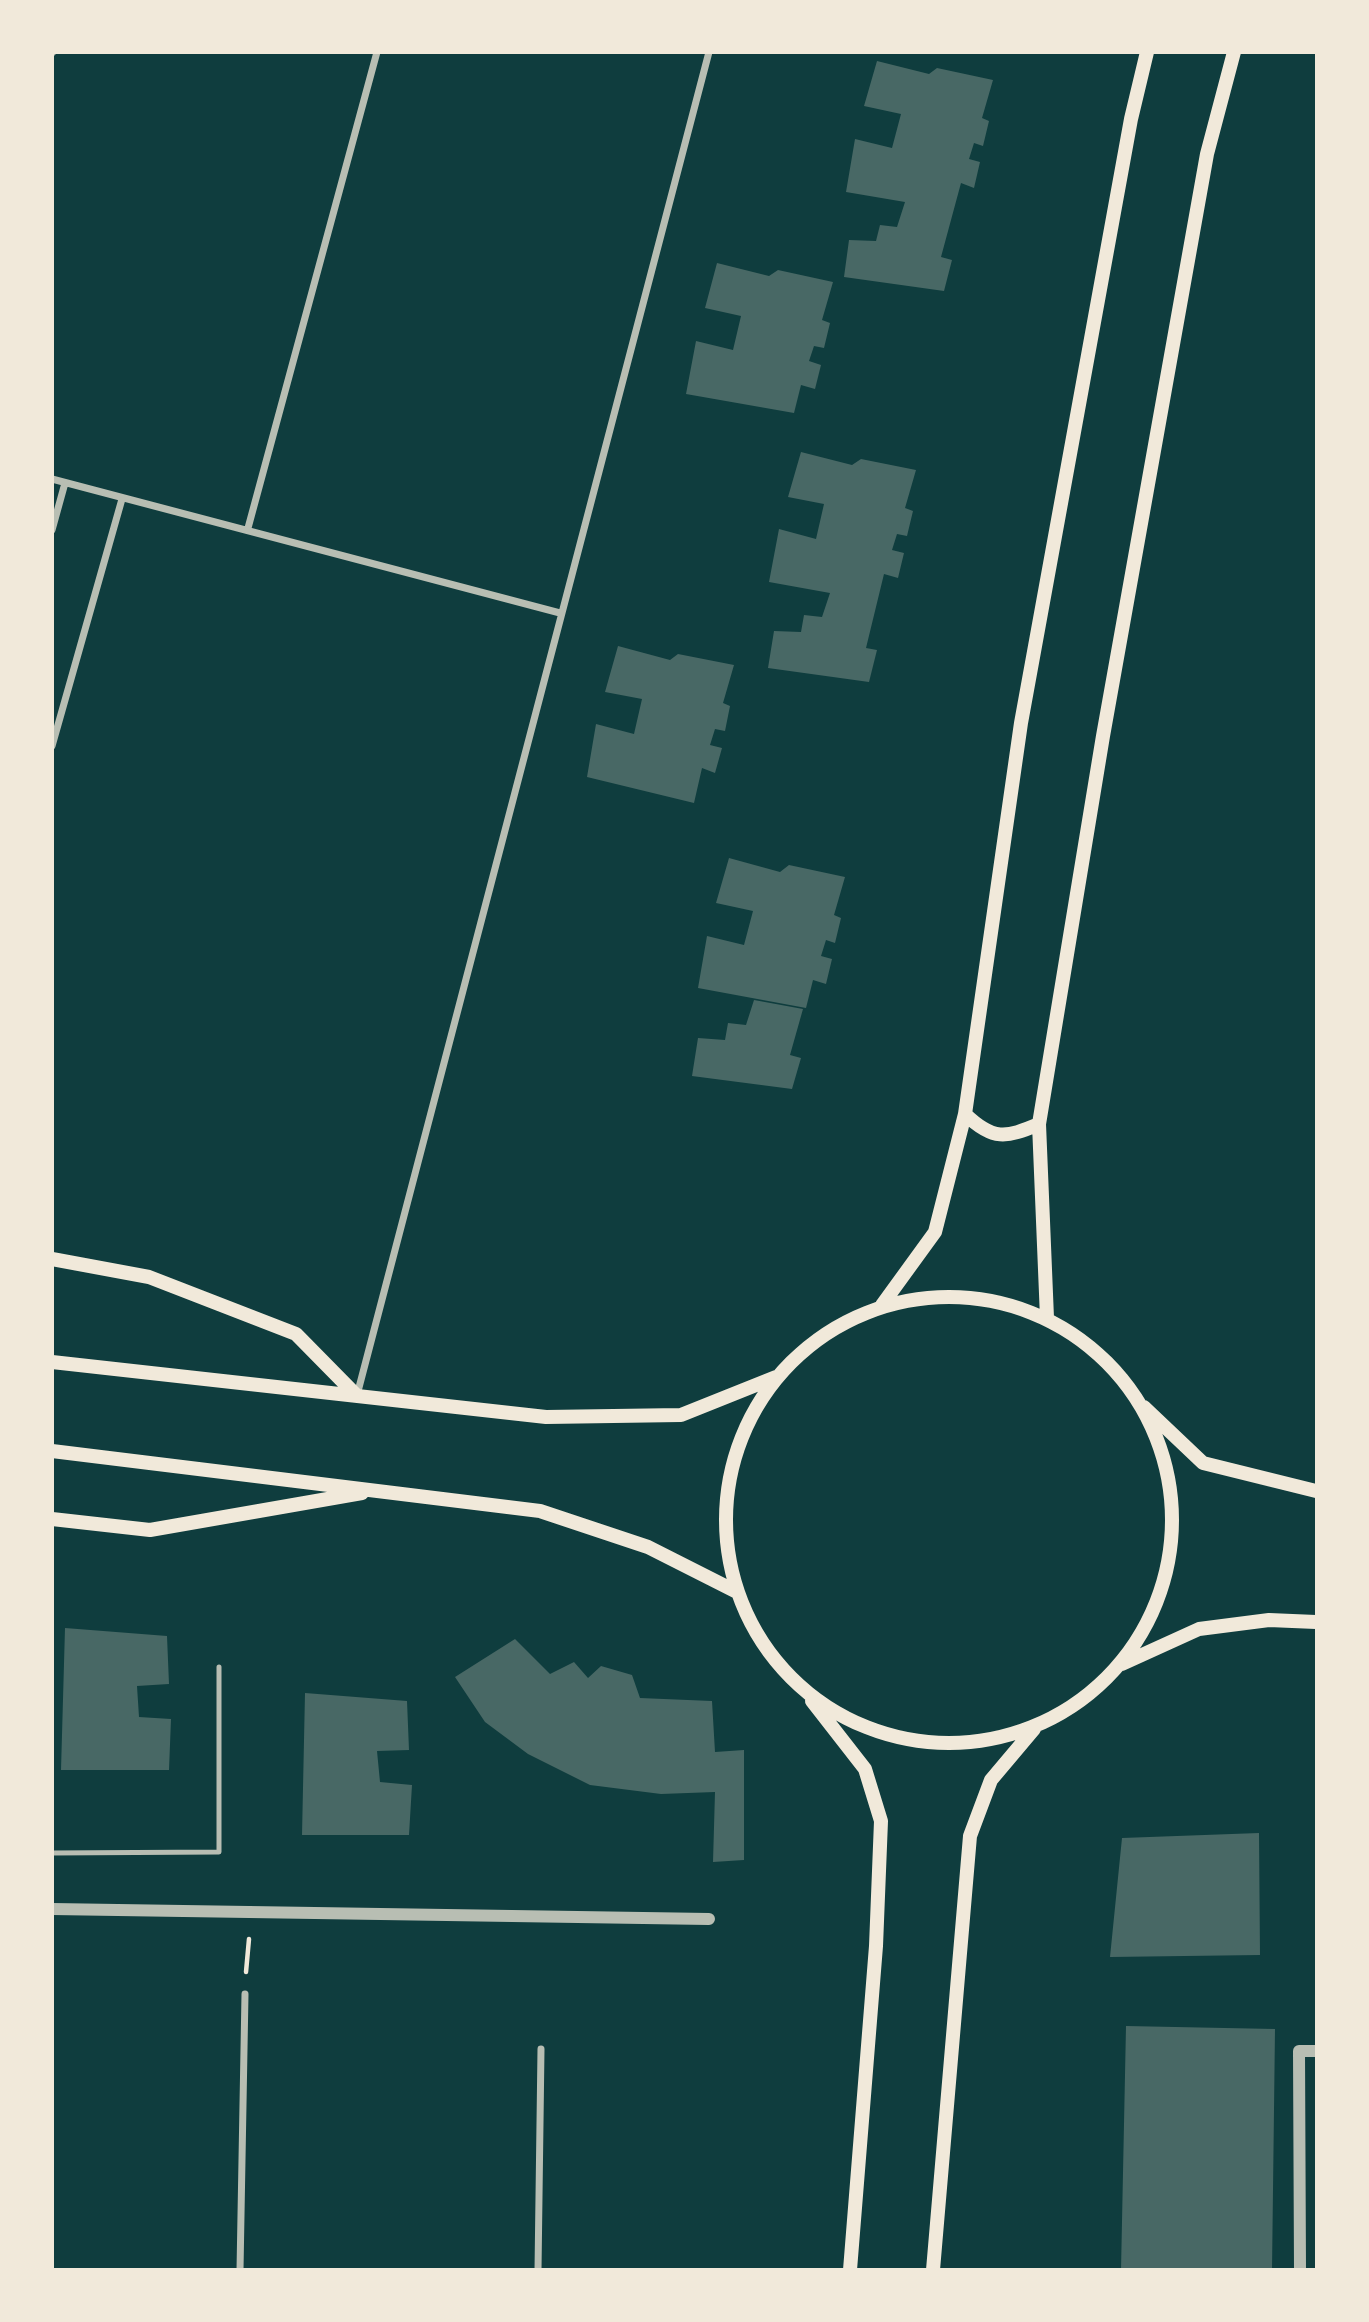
<!DOCTYPE html>
<html>
<head>
<meta charset="utf-8">
<style>
  body { margin:0 }
  #map { position:relative; width:1369px; height:2322px; overflow:hidden; background:#0f3d3e; font-family:Mulish,sans-serif }
  canvas { display:block }
  .frame { position:absolute; inset:0; border:54px solid #f1e9da; pointer-events:none }
</style>
</head>
<body>
<div id="map">
<canvas width="1369" height="2322"></canvas>
<div class="frame"></div>
</div>
<script>
const context = document.querySelector('canvas').getContext('2d');
context.lineJoin = 'round';
function paint(path, color) { context.fillStyle = color; context.fill(path, 'evenodd'); }
function trace(path, color, width, dash) { context.strokeStyle = color; context.lineWidth = width; context.lineCap = dash ? 'butt' : 'round'; context.setLineDash(dash || []); context.stroke(path); }
paint(new Path2D(`
  M877 61 929 74 937 68 993 80 982 118 989 121 983 146 974 143 969 159 980 162 974 188 961 183 941 257 952 260 944 291 844 277 849 240 876 241 880 225 897 227 905 202 846 192 855 139 892 148 901 114 864 106Z
  M717 263 769 276 778 270 833 282 822 320 830 323 824 348 814 346 809 361 821 365 815 389 801 385 794 413 686 394 696 341 733 350 741 316 705 308Z
  M801 452 852 465 861 459 916 470 905 508 913 511 907 536 897 534 892 550 904 553 898 578 884 574 866 648 877 650 869 682 768 668 774 631 801 632 804 615 822 617 830 593 769 582 779 529 816 539 824 504 788 497Z
  M618 646 670 660 678 654 734 665 723 703 730 706 725 731 715 729 710 745 722 748 715 773 702 768 694 803 587 777 596 724 634 734 642 699 605 692Z
  M729 858 780 872 789 865 845 877 834 915 841 918 835 943 826 940 821 956 832 959 826 984 813 980 806 1008 698 988 707 936 744 945 753 911 716 903Z
  M754 1000 803 1009 790 1055 801 1058 792 1089 692 1076 698 1038 725 1040 728 1023 746 1025Z
  M65 1628 167 1636 169 1684 137 1686 139 1717 171 1719 169 1770H61Z
  M515 1639 550 1674 574 1662 588 1678 601 1666 632 1675 640 1698 712 1701 715 1752 744 1750V1860L713 1862 715 1792 661 1794 590 1785 528 1754 485 1722 455 1677Z
  M305 1693 407 1701 409 1750 377 1751 380 1782 412 1785 409 1835H302Z
  M1259 1833 1260 1955 1110 1957 1122 1838Z
  M1126 2026 1275 2029 1272 2270H1121Z`), '#486865');
trace(new Path2D(`
  M246 1972 249 1939`), '#f1e9da', 4.5);
trace(new Path2D(`
  M52 1853 219 1852V1667`), '#b8beb3', 5);
trace(new Path2D(`
  M52 53 53 52
  M52 479 560 613
  M248 528 377 52
  M52 530 65 483
  M52 746 122 499
  M357 1395 709 52
  M240 2270 245 1994
  M538 2270 541 2049`), '#b8beb3', 7);
trace(new Path2D(`
  M52 1909 709 1919
  M1300 2270 1299 2051H1316`), '#b8beb3', 12);
trace(new Path2D(`
  M965 1114C993 1141 1006 1138 1039 1124
  M52 1259 149 1277 296 1334 357 1396
  M726 1520a223 223 0 1 1 446 0a223 223 0 1 1-446 0Z
  M882 1305 935 1232 965 1114 1021 723 1131 119 1147 52
  M1047 1318 1039 1124 1103 736 1207 154 1234 52
  M52 1362 546 1417 681 1415 776 1377
  M1144 1407 1203 1463 1316 1491
  M52 1451 540 1511 648 1547 737 1592
  M52 1519 150 1530 362 1493
  M1122 1664 1199 1629 1269 1620 1316 1622
  M812 1701 865 1769 881 1821 876 1946 850 2270
  M933 2270 970 1836 991 1780 1034 1729`), '#f1e9da', 14);
</script>
</body>
</html>
